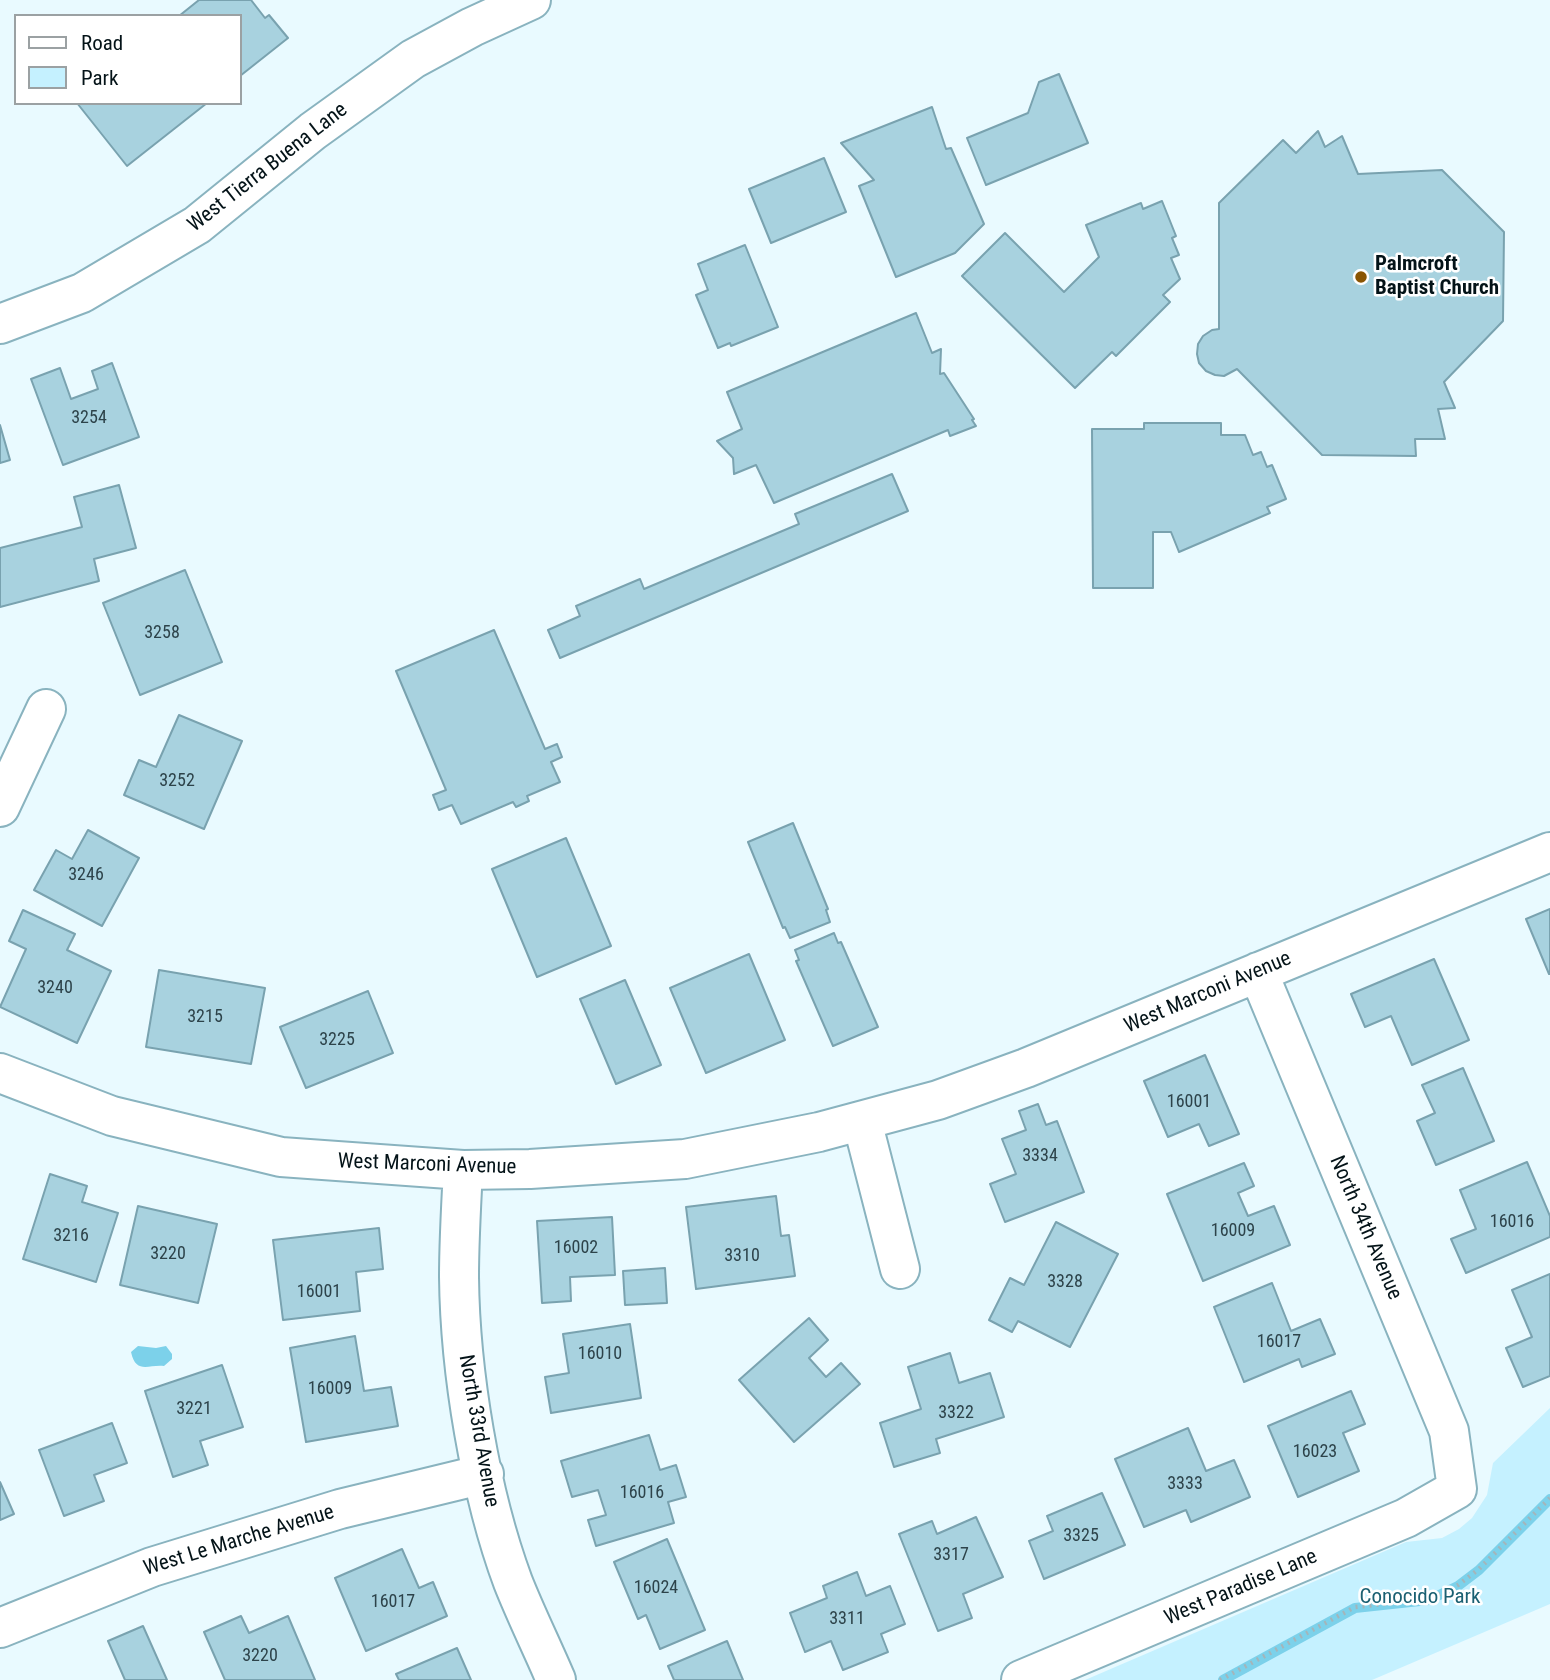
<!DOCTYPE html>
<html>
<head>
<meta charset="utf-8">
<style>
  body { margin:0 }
  #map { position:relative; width:1550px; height:1680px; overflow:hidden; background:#e9faff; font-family:"Roboto Condensed",sans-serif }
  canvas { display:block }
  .legend { position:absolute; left:14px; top:14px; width:228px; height:91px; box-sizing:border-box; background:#fff; border:2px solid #9ba1a3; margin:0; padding:9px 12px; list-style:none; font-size:21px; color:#041318 }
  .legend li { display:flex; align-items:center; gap:14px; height:35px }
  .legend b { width:35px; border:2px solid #9ba1a3 }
</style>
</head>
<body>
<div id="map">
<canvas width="1550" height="1680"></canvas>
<ul class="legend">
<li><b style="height:9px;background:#fff"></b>Road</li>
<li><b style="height:19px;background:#c5f1ff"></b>Park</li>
</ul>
</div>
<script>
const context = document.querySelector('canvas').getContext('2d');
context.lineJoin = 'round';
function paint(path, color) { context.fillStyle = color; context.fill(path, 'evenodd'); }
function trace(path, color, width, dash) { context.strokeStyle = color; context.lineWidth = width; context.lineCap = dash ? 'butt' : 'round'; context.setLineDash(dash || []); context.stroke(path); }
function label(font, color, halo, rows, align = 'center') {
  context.font = font + ' "Roboto Condensed",sans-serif'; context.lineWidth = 5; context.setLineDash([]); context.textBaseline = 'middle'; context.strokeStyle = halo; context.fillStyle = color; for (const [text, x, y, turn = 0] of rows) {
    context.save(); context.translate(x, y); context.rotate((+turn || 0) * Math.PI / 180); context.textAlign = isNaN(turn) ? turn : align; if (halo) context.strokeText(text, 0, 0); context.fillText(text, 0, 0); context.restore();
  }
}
paint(new Path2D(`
  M1550 1408V1604L1372 1680H1085L1406 1542 1442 1538 1459 1529 1472 1518 1487 1495 1493 1463Z`), '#c5f1ff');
paint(new Path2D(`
  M138 1346 156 1348 166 1346 172 1354V1359L164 1366C149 1364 136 1375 131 1352Z`), '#7cd1ea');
trace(new Path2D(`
  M1223 1680 1355 1608 1429 1600 1458 1586 1479 1570 1550 1499`), '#7cd1ea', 10);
const building = new Path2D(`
  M199 0H251L265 18 269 15 288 38 240 76V16H179Z
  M1059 74 1088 143 986 185 967 138 1028 113 1039 82Z
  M77 103H207L127 166Z
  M932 107 946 149 951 148 984 224 955 253 896 277 859 186 874 180 841 143Z
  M1318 131 1325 147 1342 136 1358 174 1442 170 1504 232 1503 321 1444 382 1455 408 1438 409 1445 439H1415L1416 456 1322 455 1237 369 1224 376 1215 375 1206 371 1199 363 1197 354 1198 344 1203 336 1212 330 1219 329V203L1283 140 1296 153Z
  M824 158 846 212 771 243 749 189Z
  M1162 201 1176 236 1172 238 1179 255 1171 258 1180 279 1163 295 1170 302 1116 356 1112 352 1075 388 962 276 1005 233 1064 292 1099 257 1086 225 1141 203 1143 209Z
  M745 245 778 327 731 346 730 343 718 348 696 295 708 290 698 264Z
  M916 313 932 353 941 349 940 374 944 373 974 419 972 420 976 426 950 436 948 430 774 503 756 465 734 474 733 458 717 441 742 429 727 392Z
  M112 363 139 437 63 465 31 379 60 368 71 399 98 389 92 371Z
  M1144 423H1221V435H1245L1253 455 1261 452 1267 467 1272 465 1286 499 1267 507 1270 513 1179 552 1171 532H1153V588H1093L1092 429H1144Z
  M0 425 10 460 0 463Z
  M892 474 908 511 560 658 548 630 580 616 576 606 640 579 644 589 799 524 795 514Z
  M119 485 136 548 94 559 99 581 0 607V548L82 527 74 497Z
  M185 570 222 662 140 695 103 603Z
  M494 630 545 749 557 744 562 757 551 762 560 782 527 796 529 801 516 807 513 802 461 824 452 805 439 810 433 795 446 790 396 671Z
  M179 715 242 741 204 829 124 795 139 760 156 767Z
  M793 823 828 909 826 910 830 922 790 938 785 927 783 928 748 842Z
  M88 830 139 858 102 926 34 890 56 850 72 859Z
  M566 838 611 946 537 977 492 869Z
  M1550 909V974H1549L1526 919Z
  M23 910 75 934 67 950 111 971 77 1043 0 1007 26 949 9 941Z
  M834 933 838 943 841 942 878 1027 833 1046 796 961 799 960 795 950Z
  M749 954 785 1040 706 1073 670 988Z
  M1434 959 1469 1040 1412 1065 1391 1016 1365 1027 1351 994Z
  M159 970 265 988 251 1064 146 1047Z
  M625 980 661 1065 616 1084 580 999Z
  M368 991 393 1053 306 1088 280 1027Z
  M1205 1055 1239 1134 1209 1146 1199 1124 1168 1137 1144 1081Z
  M1463 1068 1494 1141 1436 1165 1417 1121 1435 1113 1422 1085Z
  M1038 1104 1046 1125 1057 1121 1084 1192 1005 1222 990 1184 1016 1174 1002 1139 1026 1130 1019 1111Z
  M1527 1162 1550 1216V1237L1466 1273 1451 1239 1476 1229 1460 1190Z
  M1244 1163 1254 1186 1238 1193 1248 1216 1274 1206 1290 1245 1203 1281 1167 1194Z
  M50 1174 87 1186 82 1202 118 1213 96 1282 23 1259Z
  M776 1196 781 1236 789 1235 795 1276 696 1289 686 1207Z
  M138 1206 217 1224 198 1303 120 1285Z
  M612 1217 615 1275 570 1277 571 1301 542 1303 537 1221Z
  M1056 1222 1118 1254 1070 1347 1018 1321 1012 1332 989 1320 1010 1278 1024 1285Z
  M379 1228 383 1269 356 1272 360 1311 283 1320 273 1240Z
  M665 1268 667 1303 625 1305 623 1271Z
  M1550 1274V1376L1523 1387 1506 1348 1532 1337 1512 1290Z
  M1272 1283 1291 1331 1320 1319 1335 1354 1302 1367 1299 1359 1244 1382 1214 1307Z
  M809 1318 828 1340 809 1358 826 1377 841 1363 860 1384 794 1442 739 1380Z
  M630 1324 641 1398 551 1413 545 1377 569 1373 563 1334Z
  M355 1336 364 1391 391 1387 398 1426 306 1442 290 1348Z
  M950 1353 959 1383 990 1373 1004 1417 936 1439 940 1453 894 1467 880 1423 921 1409 908 1367Z
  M222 1365 243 1427 200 1441 208 1465 173 1477 145 1391Z
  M1351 1391 1365 1424 1343 1433 1359 1471 1298 1497 1268 1426Z
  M112 1423 127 1463 94 1475 104 1501 64 1516 39 1450Z
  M1188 1428 1206 1471 1234 1460 1250 1497 1191 1522 1186 1510 1144 1527 1115 1459Z
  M649 1435 660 1470 676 1465 686 1497 668 1502 674 1523 596 1546 588 1520 606 1515 598 1490 572 1497 561 1461Z
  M0 1482 14 1514 0 1520Z
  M1102 1493 1125 1545 1044 1579 1029 1541 1053 1531 1047 1516Z
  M976 1517 1003 1577 963 1594 972 1618 938 1631 899 1534 932 1521 937 1534Z
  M667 1539 705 1630 660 1649 646 1615 638 1619 614 1562Z
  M402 1549 419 1588 433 1582 447 1616 366 1651 335 1578Z
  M857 1572 866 1596 890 1586 905 1624 881 1634 888 1652 843 1670 831 1641 805 1652 790 1613 827 1598 823 1586Z
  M241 1616 249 1633 288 1616 315 1680H225L204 1632Z
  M143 1626 167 1680H125L108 1641Z
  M727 1641 743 1680H674L668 1666Z
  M457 1648 471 1680H399L396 1674Z`);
paint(building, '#a8d2df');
trace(building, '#79a2af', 2);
const minor = new Path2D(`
  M0 324 82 293 197 225 313 131 413 59 472 27 531 0
  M0 807 46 709
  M0 1073 112 1116 281 1157 463 1170 530 1169 685 1159 819 1132 938 1100 1026 1068 1550 852
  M862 1121 900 1269
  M463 1170C461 1206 459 1242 459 1277 460 1372 480 1493 513 1582 526 1615 542 1647 556 1680
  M0 1628 152 1567 340 1509 484 1474
  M1021 1680 1406 1518 1457 1489 1449 1431 1258 972`);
trace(minor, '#89b3bf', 42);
trace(new Path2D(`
  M1220 1680 1355 1607 1429 1599 1458 1585 1479 1569 1550 1498`), '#a4b5ba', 4.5, [2, 5]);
trace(minor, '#fff', 38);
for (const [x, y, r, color] of [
  [1361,277,7,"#8a5503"]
]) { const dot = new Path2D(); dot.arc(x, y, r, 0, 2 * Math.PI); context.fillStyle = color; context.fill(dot); trace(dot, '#fff', 2.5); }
label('18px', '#2d434a', null, [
  ["3254",89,418],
  ["3258",162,633],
  ["3252",177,781],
  ["3246",86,875],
  ["3240",55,988],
  ["3215",205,1017],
  ["3225",337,1040],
  ["16001",1189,1102],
  ["3334",1040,1156],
  ["16016",1512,1222],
  ["16009",1233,1231],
  ["3216",71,1236],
  ["16002",576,1248],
  ["3220",168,1254],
  ["3310",742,1256],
  ["3328",1065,1282],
  ["16001",319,1292],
  ["16017",1279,1342],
  ["16010",600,1354],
  ["16009",330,1389],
  ["3221",194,1409],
  ["3322",956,1413],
  ["16023",1315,1452],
  ["3333",1185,1484],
  ["16016",642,1493],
  ["3325",1081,1536],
  ["3317",951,1555],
  ["16024",656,1588],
  ["16017",393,1602],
  ["3311",847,1619],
  ["3220",260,1656]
]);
label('21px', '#041318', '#fff', [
  ["West Tierra Buena Lane",268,168,-38],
  ["West Marconi Avenue",1208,993,-23],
  ["West Marconi Avenue",427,1165,2],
  ["North 34th Avenue",1365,1228,67],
  ["North 33rd Avenue",478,1431,80],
  ["West Le Marche Avenue",239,1541,-17],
  ["West Paradise Lane",1241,1588,-23]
]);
label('bold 21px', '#041318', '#fff', [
  ["Palmcroft",1375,265],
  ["Baptist Church",1375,289]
], 'left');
label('21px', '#1b6072', '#fff', [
  ["Conocido Park",1420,1598]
]);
</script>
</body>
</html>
